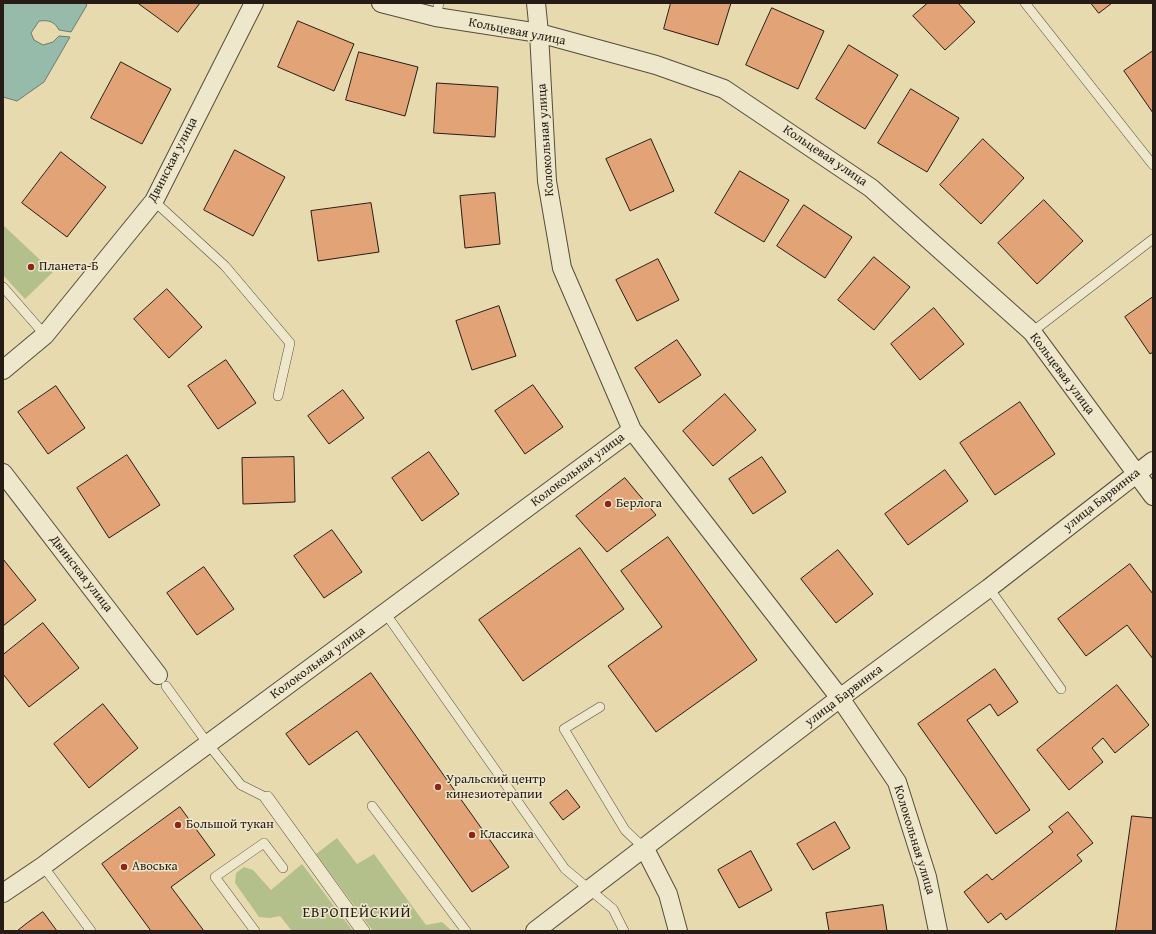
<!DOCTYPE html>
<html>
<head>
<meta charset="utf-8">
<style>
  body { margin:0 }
  #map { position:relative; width:1156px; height:934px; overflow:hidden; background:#e7daaf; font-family:"Gentium Book Plus",serif }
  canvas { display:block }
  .frame { position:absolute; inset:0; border:4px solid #261c15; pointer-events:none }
</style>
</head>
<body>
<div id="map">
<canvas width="1156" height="934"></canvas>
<div class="frame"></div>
</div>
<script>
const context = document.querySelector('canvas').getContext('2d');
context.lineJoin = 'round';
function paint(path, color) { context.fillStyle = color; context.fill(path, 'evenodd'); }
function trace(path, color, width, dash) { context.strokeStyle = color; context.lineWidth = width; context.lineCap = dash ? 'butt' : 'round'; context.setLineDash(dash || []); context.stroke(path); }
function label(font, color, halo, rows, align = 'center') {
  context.font = font + ' "Gentium Book Plus",serif'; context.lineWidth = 3; context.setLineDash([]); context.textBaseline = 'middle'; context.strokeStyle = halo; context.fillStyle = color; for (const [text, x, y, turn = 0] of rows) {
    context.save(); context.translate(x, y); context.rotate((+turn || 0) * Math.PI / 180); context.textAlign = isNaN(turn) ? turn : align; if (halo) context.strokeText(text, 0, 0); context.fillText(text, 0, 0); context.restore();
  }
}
paint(new Path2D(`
  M3 225 53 272 25 299 3 275Z
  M337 838 357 864 374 854 426 925 442 922 452 931H373L316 854Z
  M302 864 353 931H292L280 916 270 918 259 917 235 883 236 873 244 867 253 870 271 890Z`), '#b4c08b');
const water = new Path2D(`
  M3 3H85L87 5 71 32 59 30C54 21 49 20 39 21L31 33 34 40 43 45 53 42 59 36 70 37 44 82 17 101 3 97Z`);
paint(water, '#97bbaa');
trace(water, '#6a7b6e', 1);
const building = new Path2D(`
  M138 3H200L178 32Z
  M671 3H731L718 45 664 29Z
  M928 3H958L975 22 945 50 913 16Z
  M1091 3H1112L1099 13Z
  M772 8 824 31 798 89 746 65Z
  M298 21 354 44 334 91 278 67Z
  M849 45 898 75 865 129 816 99Z
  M1153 51V113L1124 71Z
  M359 52 418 67 405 116 346 100Z
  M121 62 171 89 142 144 91 118Z
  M437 83 498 87 495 137 434 133Z
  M911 89 959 118 927 172 878 143Z
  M651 139 674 191 630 211 606 159Z
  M983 139 1024 178 981 224 940 185Z
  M235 150 285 177 253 236 204 210Z
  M61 152 106 187 67 237 22 203Z
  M740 171 789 200 764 242 715 213Z
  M495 193 500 244 465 248 460 196Z
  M1044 200 1083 241 1037 284 998 243Z
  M371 203 379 252 318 261 311 211Z
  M804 205 852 237 825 278 777 246Z
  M874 257 910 287 874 330 838 300Z
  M658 259 679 300 637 321 616 280Z
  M167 289 202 327 169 358 134 319Z
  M1153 297V352L1150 354 1125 317Z
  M499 306 516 356 472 370 456 321Z
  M934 308 964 344 920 380 891 344Z
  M677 340 701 375 659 403 635 368Z
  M226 360 256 403 218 429 188 386Z
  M533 385 563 427 525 454 495 411Z
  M56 386 85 428 48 454 18 412Z
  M343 390 364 418 329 444 308 416Z
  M725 394 756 430 713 466 683 431Z
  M1020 402 1055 454 995 495 960 443Z
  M429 452 459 494 422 521 392 478Z
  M127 455 160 505 109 538 77 488Z
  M294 457 295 502 243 504 242 458Z
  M762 457 786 492 753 514 729 479Z
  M945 470 968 501 908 545 885 514Z
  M625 478 656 515 607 552 576 516Z
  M332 530 362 572 324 598 294 556Z
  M668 537 757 660 656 732 608 666 662 627 621 571Z
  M580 548 624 609 523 681 479 620Z
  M838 550 873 594 836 623 801 579Z
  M3 559 36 600 3 626Z
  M1130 564 1153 594V659L1127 625 1086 656 1058 619Z
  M204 567 234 609 197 635 167 593Z
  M43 623 79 668 29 707 3 674V655Z
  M995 669 1018 702 998 716 990 704 967 720 1030 810 996 834 918 724Z
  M371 673 509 867 472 892 357 731 309 765 286 734Z
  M1117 685 1149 725 1115 753 1103 738 1092 748 1103 762 1069 790 1037 750Z
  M103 704 138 748 89 788 54 744Z
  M567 790 580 807 563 820 550 803Z
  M180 807 215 855 171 887 204 931H151L102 864Z
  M1068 812 1093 843 1077 855 1082 861 1006 920 1001 913 988 923 964 892 987 874 992 880 1053 832 1049 827Z
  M1132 816 1153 818V931H1116Z
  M835 822 850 848 813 870 797 844Z
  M751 851 772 890 739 908 718 870Z
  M883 905 887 931H829L826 913Z
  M43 912 57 931H17L27 923Z`);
paint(building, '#e2a377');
trace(building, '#261c15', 1);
const service = new Path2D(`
  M1025 3 1153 165
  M436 17 439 3
  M154 201 225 266 290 343 278 396
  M3 287 45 335
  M1032 332 1153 239
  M989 588 1061 689
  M386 614 565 869 613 909 624 931
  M166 686 208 744 241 785 267 798
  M600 707 564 729 625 830 645 849
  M372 806 466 931
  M43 866 91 931
  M255 931 215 877 264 843 283 868`);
const pedestrian = new Path2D(`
  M267 798 363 931`);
const minor = new Path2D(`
  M381 3 436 17 539 33 656 65 724 89 871 188 1032 332 1153 496
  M536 3 539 33 547 181 562 268 632 430 840 698 897 782 927 877 938 931
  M3 370 45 335 154 201 254 3
  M3 473 158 675
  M645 849 668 894 678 931
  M3 893 43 866 632 430
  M535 931 840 698 989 588 1153 461`);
trace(service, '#564c3c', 10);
trace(pedestrian, '#564c3c', 14);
trace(minor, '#564c3c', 20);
trace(service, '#efe7cb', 9);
trace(pedestrian, '#efe7cb', 13);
trace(minor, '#efe7cb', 18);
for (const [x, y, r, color] of [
  [31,267,4,"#8f2418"],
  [608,504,4,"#8f2418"],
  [438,787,4,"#8f2418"],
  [178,825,4,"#8f2418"],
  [472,835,4,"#8f2418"],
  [124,867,4,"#8f2418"]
]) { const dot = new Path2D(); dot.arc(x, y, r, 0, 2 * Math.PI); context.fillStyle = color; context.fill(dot); trace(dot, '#efe7cb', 1.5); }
label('13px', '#261c15', '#efe7cb', [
  ["Кольцевая улица",517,32,11],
  ["Колокольная улица",546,140,-94],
  ["Кольцевая улица",825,156,34],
  ["Двинская улица",173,160,-63],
  ["Кольцевая улица",1062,374,53],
  ["Колокольная улица",578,470,-37],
  ["улица Барвинка",1102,500,-38],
  ["Двинская улица",81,574,52],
  ["Колокольная улица",318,663,-36],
  ["улица Барвинка",844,696,-37],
  ["Колокольная улица",914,840,73]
]);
label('13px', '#261c15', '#efe7cb', [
  ["Планета-Б",39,267],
  ["Берлога",616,504],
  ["Уральский центр",446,780],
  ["кинезиотерапии",446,795],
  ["Большой тукан",186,825],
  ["Классика",480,835],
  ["Авоська",132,867]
], 'left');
context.letterSpacing = '1px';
label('15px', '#261c15', '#efe7cb', [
  ["ЕВРОПЕЙСКИЙ",357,913]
]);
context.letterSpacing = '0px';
</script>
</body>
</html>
